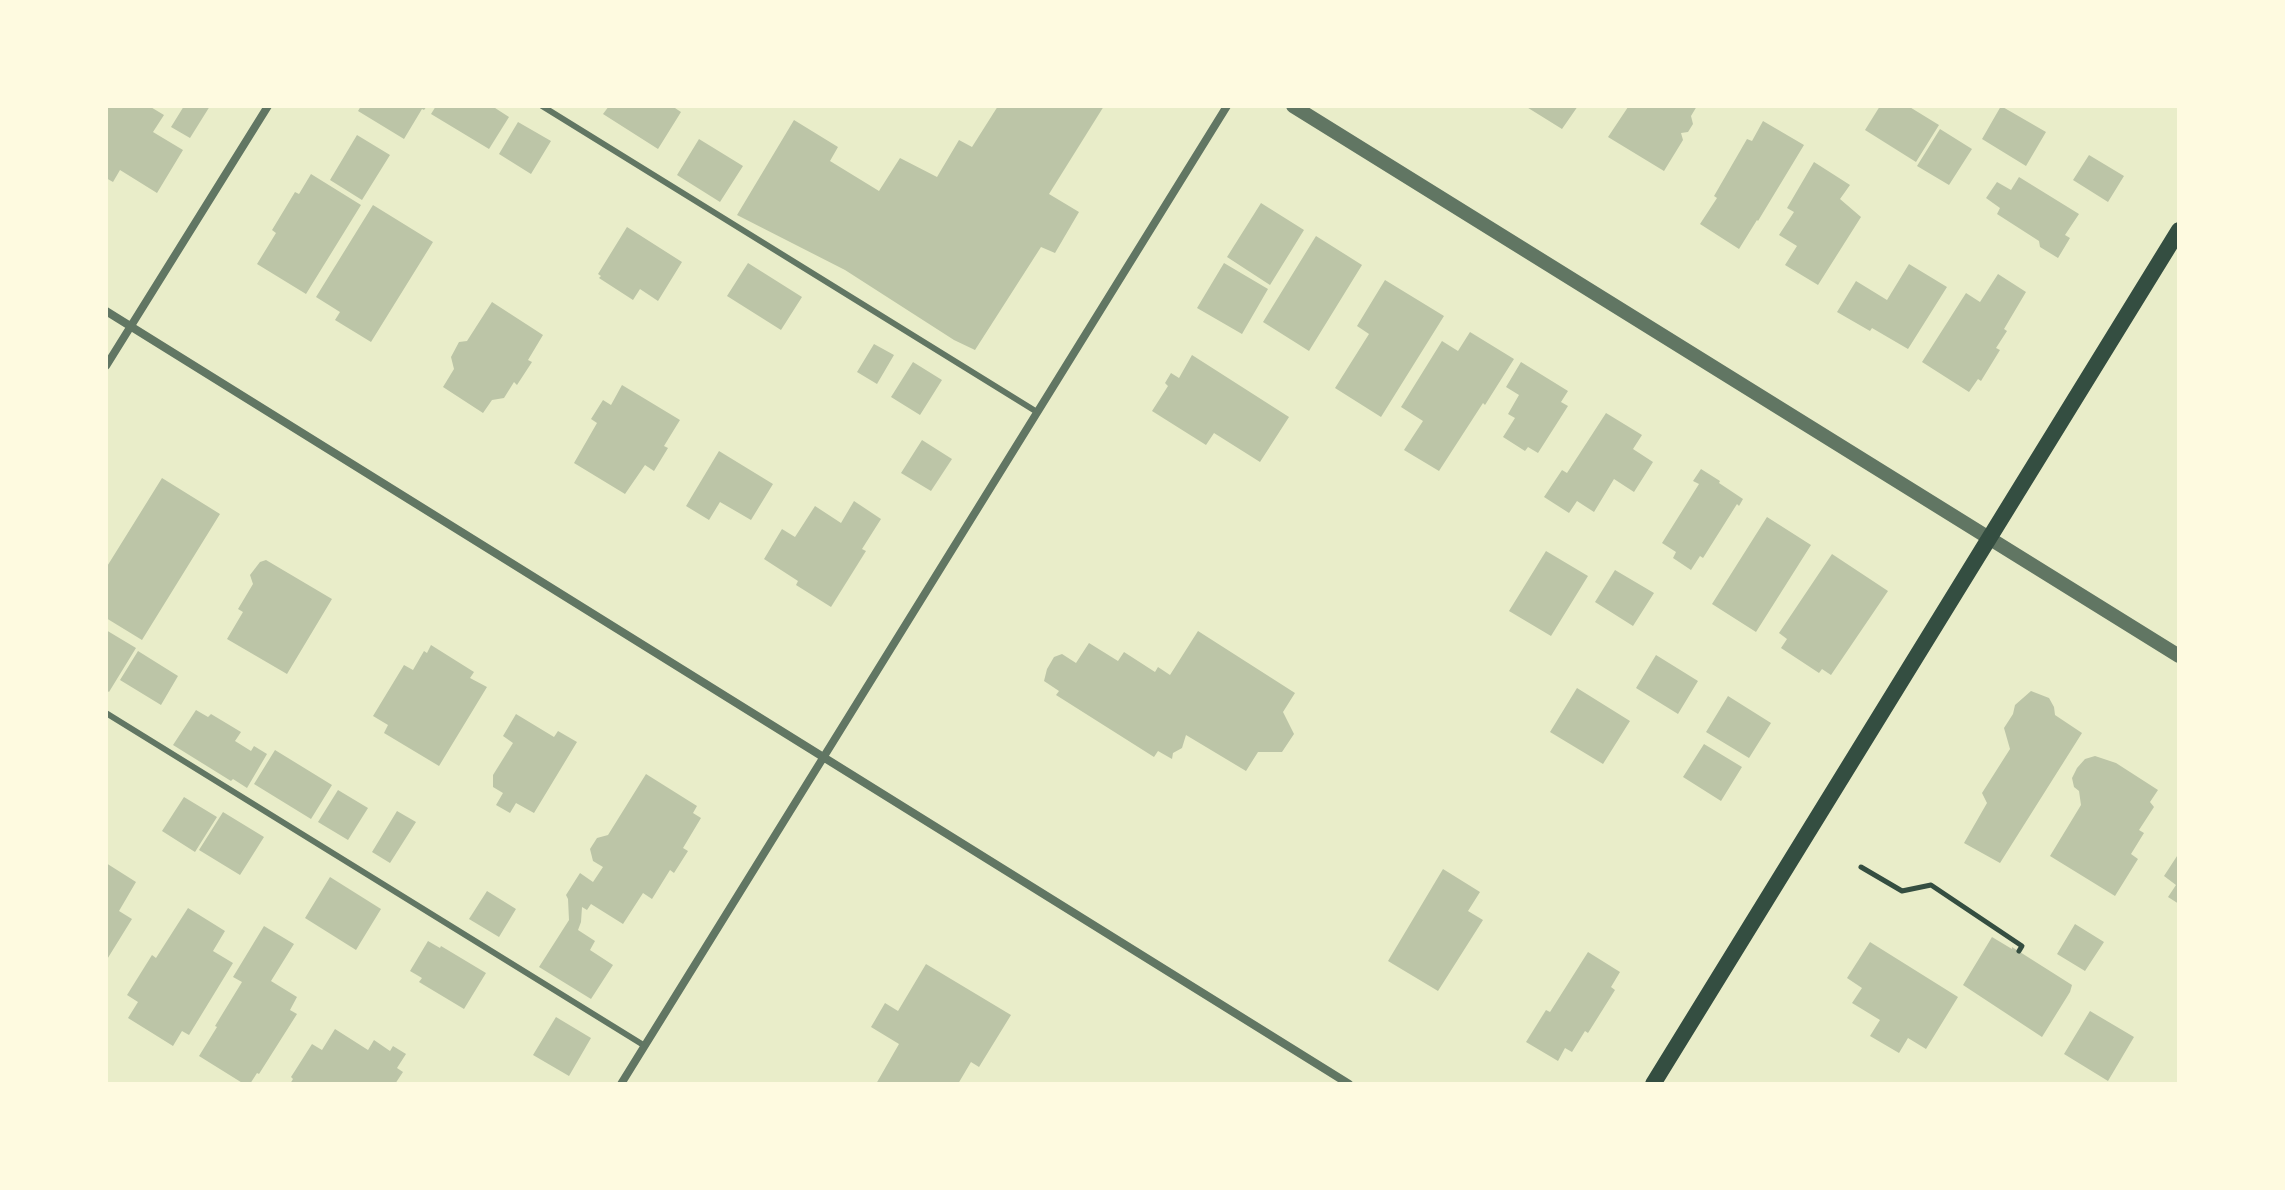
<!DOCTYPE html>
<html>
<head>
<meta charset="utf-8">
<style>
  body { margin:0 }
  #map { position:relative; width:2285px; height:1190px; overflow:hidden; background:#e9edc9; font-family:"DM Sans",sans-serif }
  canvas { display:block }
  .frame { position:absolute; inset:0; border:108px solid #fefae0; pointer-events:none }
</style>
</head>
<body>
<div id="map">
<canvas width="2285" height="1190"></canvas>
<div class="frame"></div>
</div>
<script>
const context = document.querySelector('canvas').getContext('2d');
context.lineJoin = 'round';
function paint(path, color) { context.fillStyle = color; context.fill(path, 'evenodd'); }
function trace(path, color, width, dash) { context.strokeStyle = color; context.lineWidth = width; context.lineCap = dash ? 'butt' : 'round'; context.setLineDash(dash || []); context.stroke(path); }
paint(new Path2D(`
  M106 106H149L164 115 153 132 183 150 157 193 120 170 113 182 106 178Z
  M184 106H210L190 138 171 127Z
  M361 106H427L424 110 422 109 404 139 358 111Z
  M436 106H492L509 117 489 149 431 114Z
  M609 106H672L681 112 658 149 603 114Z
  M998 106H1104L1049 194 1079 212 1055 253 1041 247 975 350 954 340 845 270 737 215 794 120 838 147 830 161 879 191 900 158 937 177 959 140 972 147Z
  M1525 106H1578L1562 129Z
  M1633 106H1697L1691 116 1693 124 1688 132 1681 133 1683 140 1664 171 1608 137 1628 107Z
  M1880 106H1908L1939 125 1916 162 1865 130Z
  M2001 106 2046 132 2026 166 1982 139Z
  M1763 121 1804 145 1758 221 1757 220 1739 249 1700 224 1717 198 1714 196 1747 139 1752 141Z
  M518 122 551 141 531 174 499 154Z
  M1940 129 1972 149 1949 185 1917 166Z
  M357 135 390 155 362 200 330 180Z
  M699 139 743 166 720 202 677 175Z
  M2089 155 2124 176 2108 202 2073 180Z
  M1814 162 1850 185 1840 199 1861 217 1818 285 1785 265 1797 246 1779 235 1794 212 1787 208Z
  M311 174 361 205 306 294 257 264 276 233 272 230 295 192 299 194Z
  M2019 177 2079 214 2065 235 2070 238 2058 258 2040 247 2039 241 1997 214 2000 208 1986 198 1997 182 2011 190Z
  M1261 203 1304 230 1270 285 1227 257Z
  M373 205 433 242 371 342 335 320 340 312 316 297Z
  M627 227 682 262 658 301 640 289 633 300 599 278 601 276 598 274Z
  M1316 236 1362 265 1309 351 1263 322Z
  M748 263 802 297 781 330 727 296Z
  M1224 263 1268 289 1242 334 1197 308Z
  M1909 264 1947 287 1908 349 1872 328 1870 331 1837 312 1856 281 1887 300Z
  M1998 274 2026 292 2004 329 2007 331 1996 348 2000 350 1981 381 1978 379 1969 392 1922 362 1966 293 1980 302Z
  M1385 280 1444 316 1381 417 1335 388 1369 334 1357 326Z
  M492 302 543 335 528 360 532 362 517 385 514 382 504 398 492 400 483 413 443 387 454 369 451 357 459 342 467 341Z
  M1470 332 1514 359 1485 405 1483 403 1439 471 1404 450 1423 421 1401 407 1442 341 1458 351Z
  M874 344 894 355 877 384 857 372Z
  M1192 355 1289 417 1260 462 1214 433 1206 445 1152 411 1168 386 1165 383 1171 373 1179 378Z
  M913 362 942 380 920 415 891 397Z
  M1521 362 1568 391 1561 402 1568 406 1538 453 1528 447 1525 451 1503 437 1515 418 1508 414 1519 395 1506 387Z
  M622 385 680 420 664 446 668 448 654 471 645 465 625 494 574 463 597 423 591 419 603 400 611 405Z
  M1606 413 1642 435 1633 449 1653 462 1634 492 1614 479 1594 512 1577 501 1569 513 1544 497 1562 470 1567 473Z
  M922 440 952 459 931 491 901 473Z
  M719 451 773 484 751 520 720 502 709 520 686 506Z
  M1701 469 1720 481 1719 483 1743 499 1739 506 1737 504 1703 558 1700 556 1691 570 1673 558 1676 552 1662 543 1699 484 1693 481Z
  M162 478 220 514 142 640 106 618V568Z
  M854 501 881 519 862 549 866 551 831 607 796 585 798 581 764 559 782 529 795 537 815 506 841 523Z
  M1767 517 1811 545 1756 632 1712 604Z
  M1546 551 1588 576 1551 636 1509 611Z
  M1832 554 1888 591 1831 675 1822 669 1819 673 1781 648 1787 639 1779 633Z
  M266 560 332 599 287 674 227 639 243 612 238 609 253 584 250 575 260 562Z
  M1615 570 1654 593 1633 626 1595 602Z
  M106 630 136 648 109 692 106 690Z
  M1198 631 1295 693 1283 712 1294 734 1282 752H1258L1246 771 1186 735 1182 748 1173 753 1172 759 1158 751 1154 757 1056 695 1059 691 1044 681 1047 669 1054 657 1062 654 1076 663 1089 643 1118 661 1124 652 1155 672 1158 667 1170 675Z
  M431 645 474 672 470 678 487 687 439 766 384 733 388 725 373 716 404 665 413 670 424 651 427 653Z
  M138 651 178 676 161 705 120 680Z
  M1656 655 1698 681 1678 714 1636 688Z
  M1577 688 1630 721 1603 764 1550 732Z
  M2031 691 2049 698 2054 707 2055 715 2082 733 2000 863 1964 843 1987 803 1982 793 2010 749 2004 728 2013 714 2015 705Z
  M1728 696 1771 723 1749 758 1706 732Z
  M196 710 208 717 211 714 241 732 235 741 251 751 254 746 267 754 247 788 233 779 231 781 173 745Z
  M516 714 554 737 558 731 577 742 534 813 516 803 510 813 496 805 503 793 493 787V775L513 743 503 736Z
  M1704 744 1742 767 1721 801 1683 777Z
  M275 750 332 785 311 819 254 784Z
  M2095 756 2116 763 2158 790 2150 802 2154 807 2139 830 2144 833 2131 854 2138 859 2115 896 2050 856 2081 805 2079 791 2074 787 2072 778 2077 768 2085 759Z
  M646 774 697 806 693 813 701 818 683 848 688 851 674 873 670 870 652 899 643 893 623 924 591 904 587 910 582 907 581 922 578 930 595 941 590 950 613 965 591 999 539 967 569 920 568 899 566 895 580 873 593 882 603 867 593 861 590 849 597 838 608 835Z
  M338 790 368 808 348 840 318 822Z
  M184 797 217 817 195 852 162 831Z
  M397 811 416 822 390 863 372 852Z
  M223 812 264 837 240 875 199 850Z
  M2179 853V904L2168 897 2176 885 2164 876Z
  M106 863 136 882 119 911 132 919 106 961Z
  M1443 869 1480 892 1468 911 1483 920 1438 991 1388 961Z
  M330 877 381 909 356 950 305 918Z
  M487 891 516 909 499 937 469 919Z
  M188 908 225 931 213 951 233 963 189 1035 182 1031 173 1046 128 1018 138 1002 127 995 152 955 156 958Z
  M2075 924 2104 942 2085 971 2057 954Z
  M264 926 294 944 271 981 297 997 290 1010 297 1014 259 1074 257 1073 250 1084H244L199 1056 217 1027 215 1026 242 982 233 977Z
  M1992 937 2012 949V947L2072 985 2070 992 2042 1037 1963 985Z
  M428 941 440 948 441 946 486 973 464 1009 419 982 422 978 410 971Z
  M1870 942 1958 997 1926 1049 1908 1038 1899 1053 1870 1036 1880 1020 1852 1003 1862 988 1847 978Z
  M1588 952 1620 972 1611 987 1615 990 1588 1033 1585 1031 1572 1052 1565 1048 1558 1061 1526 1042 1546 1010 1550 1012Z
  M926 964 1011 1015 979 1067 971 1062 958 1084H876L899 1044 871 1027 885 1003 898 1011Z
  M2090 1011 2134 1037 2108 1081 2064 1054Z
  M556 1017 591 1038 569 1076 533 1055Z
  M335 1029 368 1050 374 1040 390 1051 393 1046 406 1054 397 1068 403 1072 395 1084H290L293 1079 291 1077 312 1044 322 1050Z`), '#bcc5a7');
trace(new Path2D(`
  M1861 867 1902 891 1931 885 2022 946 2019 951`), '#344e41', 5);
trace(new Path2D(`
  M542 106 1037 412
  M106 713 645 1046`), '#617663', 6);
trace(new Path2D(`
  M106 311 1349 1084
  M106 366 268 106
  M621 1084 1227 106`), '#617663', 8);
trace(new Path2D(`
  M1293 106 2179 656`), '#617663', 14);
trace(new Path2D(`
  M1653 1084 2179 230`), '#344e41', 16);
</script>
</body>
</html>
